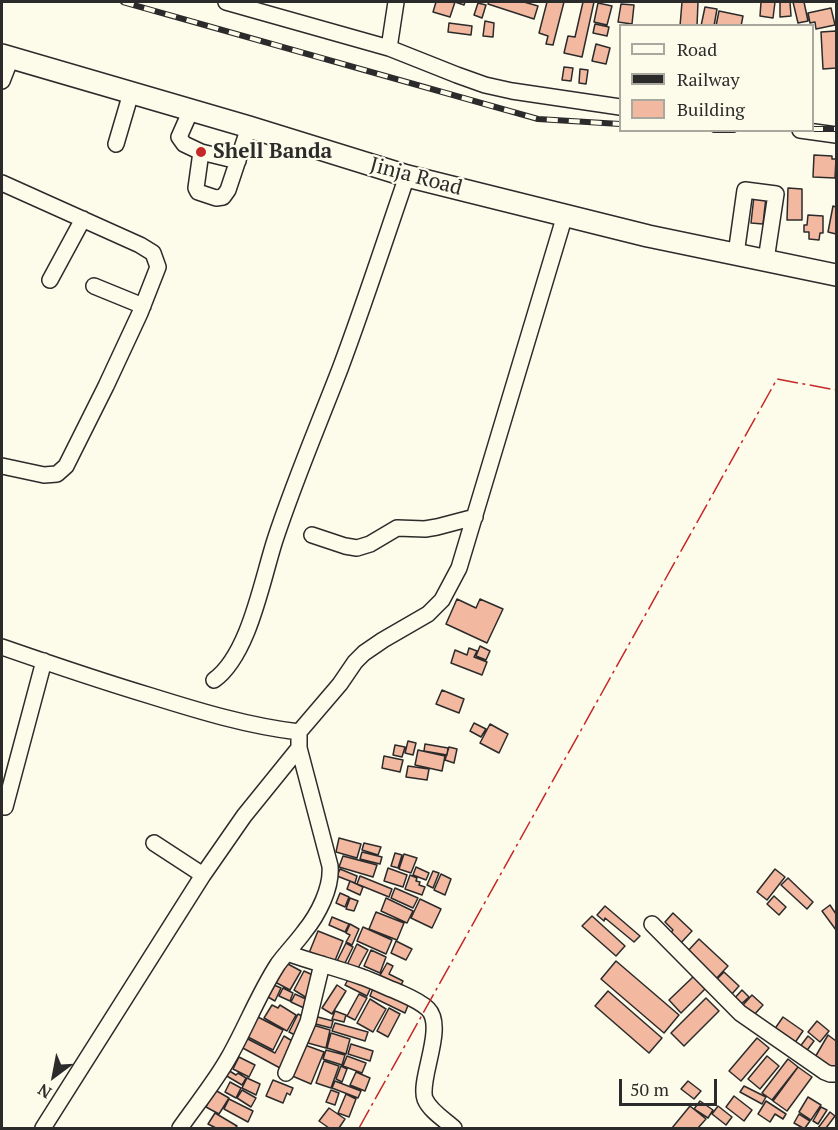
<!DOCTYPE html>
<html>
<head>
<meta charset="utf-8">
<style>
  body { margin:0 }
  #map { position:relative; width:838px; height:1130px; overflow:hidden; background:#fdfbea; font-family:"PT Serif",serif }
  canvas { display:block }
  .frame { position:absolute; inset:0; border:3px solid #2b2b2b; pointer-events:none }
  .legend { position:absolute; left:619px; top:24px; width:195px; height:108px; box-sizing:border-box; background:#fdfbea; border:2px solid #a9a89e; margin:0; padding:8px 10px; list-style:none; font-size:18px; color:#2b2b2b }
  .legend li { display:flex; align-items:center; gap:12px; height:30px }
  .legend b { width:30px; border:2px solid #a9a89e }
  .north { position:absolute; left:24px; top:1046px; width:60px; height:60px; -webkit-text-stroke:4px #fdfbea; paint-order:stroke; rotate:212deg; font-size:16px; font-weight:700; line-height:24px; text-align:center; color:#2b2b2b }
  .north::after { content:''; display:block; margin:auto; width:21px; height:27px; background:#2b2b2b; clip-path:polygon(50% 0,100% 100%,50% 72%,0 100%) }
  .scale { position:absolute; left:619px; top:1079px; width:98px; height:27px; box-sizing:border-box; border:3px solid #2b2b2b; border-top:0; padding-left:8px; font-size:18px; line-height:21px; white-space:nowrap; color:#2b2b2b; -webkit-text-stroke:4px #fdfbea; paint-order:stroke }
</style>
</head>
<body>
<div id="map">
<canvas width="838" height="1130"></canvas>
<div class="frame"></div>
<ul class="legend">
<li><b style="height:8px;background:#fdfbea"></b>Road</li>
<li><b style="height:8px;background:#2b2b2b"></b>Railway</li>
<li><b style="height:16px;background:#f2b8a0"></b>Building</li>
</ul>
<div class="north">N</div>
<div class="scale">50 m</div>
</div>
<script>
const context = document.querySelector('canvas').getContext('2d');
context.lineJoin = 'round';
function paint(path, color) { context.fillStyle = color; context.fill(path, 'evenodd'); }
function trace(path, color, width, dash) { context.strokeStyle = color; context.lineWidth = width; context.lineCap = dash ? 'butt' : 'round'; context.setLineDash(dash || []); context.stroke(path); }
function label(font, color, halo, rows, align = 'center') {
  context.font = font + ' "PT Serif",serif'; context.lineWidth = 4.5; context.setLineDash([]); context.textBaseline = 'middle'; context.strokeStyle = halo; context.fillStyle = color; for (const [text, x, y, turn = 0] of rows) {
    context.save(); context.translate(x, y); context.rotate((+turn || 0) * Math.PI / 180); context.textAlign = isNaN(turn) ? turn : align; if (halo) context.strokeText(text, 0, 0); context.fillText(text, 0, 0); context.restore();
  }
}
const building = new Path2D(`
  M436 2H465L464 5 455 2 450 17 433 12Z
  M489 2H524L538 6 534 19 488 4Z
  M547 2H564L553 45 546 44 548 36 539 33Z
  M583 2H594L582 57 564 53 568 36 575 37Z
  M682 2H698L697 26H680Z
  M761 2H775L773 18 760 16Z
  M780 2H790L791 16 780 17Z
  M793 2H804L808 21 798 23Z
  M478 3 486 5 482 18 474 15Z
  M598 3 612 6 607 25 594 22Z
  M621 4 634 5 632 24 618 22Z
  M705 7 717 9 714 26H701Z
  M831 8 835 25 816 29 815 22 810 23 808 13Z
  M719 11 743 16 741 26H716Z
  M485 21 494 23 493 37 483 36Z
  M449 23 472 26 471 35 448 32Z
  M595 24 609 27 607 36 593 33Z
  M836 31V68L823 69 821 32Z
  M596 44 610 48 606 64 592 61Z
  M564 67 573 68 571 81 562 80Z
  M580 69 588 70 586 84 579 83Z
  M814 155 832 156V159H836L835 178 813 177Z
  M788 188 802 189V220H787Z
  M754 196 766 197 763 224 751 223Z
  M833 206 836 207V234L828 232Z
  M808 215 823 216V233H820L819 240 809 239V232H804V225H807Z
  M457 599 476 608 480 599 503 609 487 643 446 624Z
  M480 646 490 651 486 660 476 656Z
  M469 648 477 651 474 657 487 662 482 675 451 663 455 650 467 655Z
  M442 690 464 699 459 713 436 704Z
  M474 723 486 729 481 737 470 731Z
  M490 724 508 734 499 753 480 743Z
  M408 741 416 743 413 755 405 753Z
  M425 744 448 748 447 755 424 751Z
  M395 745 405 747 402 757 393 755Z
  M449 747 457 749 454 763 445 760Z
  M418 750 445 756 442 771 415 765Z
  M384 756 403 760 400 772 382 768Z
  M408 766 429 769 427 780 406 777Z
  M339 838 361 844 357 858 336 852Z
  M364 843 381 847 378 855 362 850Z
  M362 852 382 857 380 864 360 859Z
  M395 853 402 855 398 868 391 866Z
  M404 854 417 858 411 873 399 869Z
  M343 856 377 865 373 877 339 867Z
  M416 867 429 873 426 880 413 875Z
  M388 868 407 875 403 887 384 881Z
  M340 869 357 876 355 883 337 876Z
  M775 869 785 877 767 900 757 892Z
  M433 871 439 873 433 888 427 885Z
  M441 874 451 879 445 895 434 890Z
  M410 875 417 878 416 881 420 882 419 885 425 887 422 895 405 889Z
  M360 876 392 889 389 897 357 884Z
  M788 878 813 902 807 909 781 885Z
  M350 881 363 887 360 895 347 889Z
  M395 888 418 898 413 908 391 898Z
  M340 893 349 897 345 907 336 903Z
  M774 896 786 907 779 915 767 904Z
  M350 898 358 901 354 911 346 909Z
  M386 898 413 911 407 923 381 911Z
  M420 899 441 909 432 928 411 918Z
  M830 905 836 914V930L822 911Z
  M605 906 640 936 634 942 605 918 604 921 597 915Z
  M376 912 404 923 397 940 369 929Z
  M673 913 692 931 678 946 668 936 673 930 665 922Z
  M592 916 625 946 616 956 582 926Z
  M332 917 349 924 345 932 329 925Z
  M350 924 359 929 352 945 346 942 350 935 346 933Z
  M363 927 392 940 386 954 357 941Z
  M318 931 343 941 334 963 309 953Z
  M699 939 728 966 715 980 685 954Z
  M396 941 412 949 406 960 391 953Z
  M346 943 353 947 343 967 336 963Z
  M357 944 368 950 357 970 347 965Z
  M371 950 386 957 380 973 364 966Z
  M616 961 679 1015 664 1033 601 979Z
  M286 963 301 971 290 990 275 982Z
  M387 963 393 966 389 974 403 981 399 990 378 979Z
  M304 971 315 976 307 998 294 990Z
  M724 972 739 986 731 995 716 980Z
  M350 976 371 987 367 996 345 985Z
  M694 976 706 988 681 1013 669 1000Z
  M274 985 281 988 275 1001 268 997Z
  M337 985 346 991 332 1014 322 1008Z
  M374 986 409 1003 405 1013 370 996Z
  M283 988 293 993 290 1001 279 996Z
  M742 990 749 997 739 1006 733 1000Z
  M608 991 662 1038 649 1053 595 1006Z
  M295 994 308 1000 304 1008 291 1002Z
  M359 994 367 998 355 1020 347 1016Z
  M752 995 763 1005 753 1016 742 1006Z
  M706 998 719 1011 684 1046 671 1033Z
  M370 999 386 1009 373 1032 357 1023Z
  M272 1005 278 1008 280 1005 296 1015 287 1031 264 1018Z
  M389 1008 400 1014 388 1037 377 1031Z
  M335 1011 346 1015 344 1022 332 1019Z
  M298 1014 306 1018 297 1036 289 1032Z
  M256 1016 283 1030 273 1050 246 1036Z
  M314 1016 333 1021 331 1028 312 1023Z
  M783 1017 803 1031 794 1044 774 1030Z
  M817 1021 829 1031 820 1042 808 1032Z
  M335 1023 368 1032 365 1041 332 1031Z
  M313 1025 330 1030 326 1048 308 1043Z
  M331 1033 350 1039 346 1054 327 1048Z
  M828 1035 836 1041V1065L833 1071 814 1059Z
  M284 1036 294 1042 280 1068 239 1046 244 1037 275 1053Z
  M808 1036 814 1041 805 1053 799 1048Z
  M757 1038 769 1048 741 1081 729 1071Z
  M302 1044 324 1052 311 1084 290 1075Z
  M351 1044 373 1051 370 1061 348 1054Z
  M326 1050 345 1055 342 1065 323 1059Z
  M347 1056 366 1063 362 1073 343 1066Z
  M767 1056 779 1066 760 1089 748 1079Z
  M239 1057 255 1065 249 1077 233 1069Z
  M788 1059 798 1067 772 1100 762 1093Z
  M324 1061 339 1066 331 1088 316 1083Z
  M341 1066 347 1069 342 1082 336 1079Z
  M798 1067 812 1077 787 1111 773 1101Z
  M228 1070 236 1075 238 1073 246 1078 242 1085 225 1075Z
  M356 1072 370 1078 365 1091 350 1085Z
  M247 1078 260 1084 256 1095 242 1088Z
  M273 1080 293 1088 290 1095 287 1093 283 1103 266 1096Z
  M335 1081 361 1091 358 1098 332 1088Z
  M688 1081 701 1091 694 1099 681 1089Z
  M230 1082 241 1088 236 1098 225 1092Z
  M744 1086 766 1097 762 1104 740 1092Z
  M215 1090 229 1098 219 1114 206 1107Z
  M242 1090 256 1098 251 1107 237 1098Z
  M331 1090 339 1093 335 1105 326 1102Z
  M346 1094 356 1099 349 1117 338 1113Z
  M734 1096 752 1110 744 1121 726 1107Z
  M808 1097 821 1105 811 1120 799 1112Z
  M229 1099 253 1111 248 1122 224 1109Z
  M700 1101 713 1110 708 1118 694 1109Z
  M766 1101 786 1114 783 1119 775 1114 770 1122 758 1114Z
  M690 1106 706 1119 698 1128H672Z
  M718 1106 732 1117 726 1125 712 1114Z
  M821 1107 827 1110 818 1124 813 1121Z
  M329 1108 345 1119 339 1128H329L319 1121Z
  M830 1112 835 1116 826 1128H818Z
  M215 1113 237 1126 235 1128H216L208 1124Z
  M799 1114 810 1121 805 1128H803L794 1123Z`);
paint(building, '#f2b8a0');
trace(building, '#2b2b2b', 1.5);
const minor = new Path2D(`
  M226 2 389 48 396 2
  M389 48 457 75 485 85 512 91 620 107
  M2 81 11 58
  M191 110 179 137 184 144 201 152 196 188 198 192 216 198 223 197 228 190 249 127
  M800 130 836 135
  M116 144 131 93
  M201 152 238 161
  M2 183 140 245 153 253 158 267 140 313 106 386 66 466 57 474 44 475 2 466
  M736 254 745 190 776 194 766 260
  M50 280 83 219
  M94 286 143 306
  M312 535 345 546 357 548 370 544 397 528 425 529 437 527 475 517
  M2 647C51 664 101 681 151 696 199 711 248 726 299 732L340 684 355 662 364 653 383 640 428 614 442 600 459 568 565 215
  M214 680C249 655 262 580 275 540 294 482 318 426 340 369 364 305 385 240 407 176
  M5 807 44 661
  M154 843 203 875
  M652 924 740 1013 825 1072 830 1074H836
  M287 953C312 962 337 968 362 977 374 981 385 987 396 991 407 996 420 1001 428 1009 446 1027 418 1080 425 1099 430 1111 445 1120 454 1128
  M286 1073 308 1022 322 964
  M43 1128 203 875 244 816 299 748V732
  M180 1128C196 1105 215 1082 229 1057 246 1027 259 993 278 964 286 953 296 943 304 932 318 915 332 888 330 866L299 748`);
const highway = new Path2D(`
  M2 55 249 127 407 176 648 236 836 275`);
trace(minor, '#2b2b2b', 18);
trace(highway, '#2b2b2b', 24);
trace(minor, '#fdfbea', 15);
trace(highway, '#fdfbea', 21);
const rail = new Path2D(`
  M123 2 538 119 620 124
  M812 129H836
  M714 130H734`);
trace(rail, '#2b2b2b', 6);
trace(rail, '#fdfbea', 4, [11]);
trace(new Path2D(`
  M359 1128 777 379 836 390`), '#c62828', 1.5, [21, 4.5, 3, 4.5]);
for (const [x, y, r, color] of [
  [201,152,6,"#c62828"]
]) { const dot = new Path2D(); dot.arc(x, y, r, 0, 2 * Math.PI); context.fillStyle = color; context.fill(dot); trace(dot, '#fdfbea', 2); }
label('bold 21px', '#2b2b2b', '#fdfbea', [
  ["Shell Banda",213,152]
], 'left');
label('21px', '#2b2b2b', '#fdfbea', [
  ["Jinja Road",416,177,15]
]);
</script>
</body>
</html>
